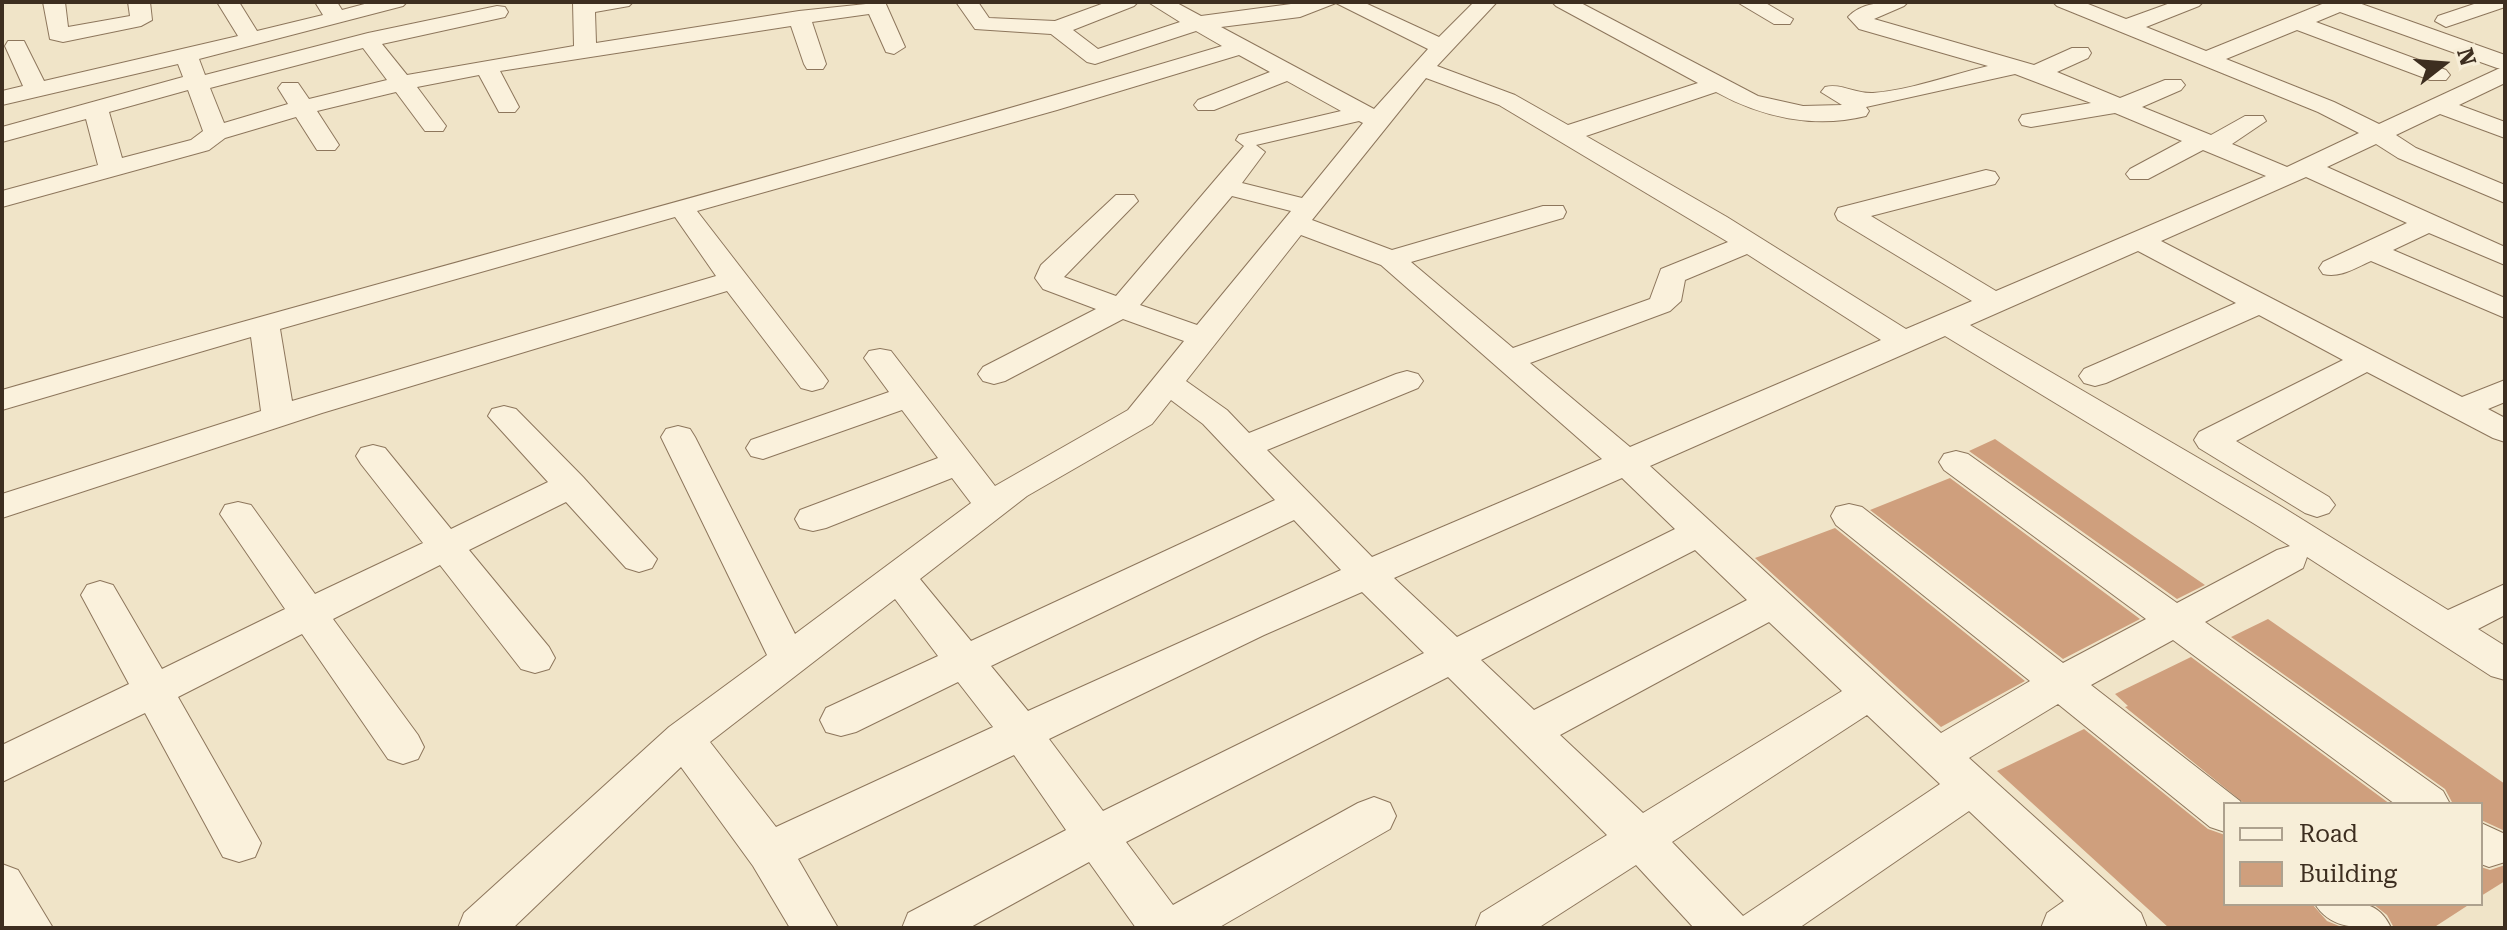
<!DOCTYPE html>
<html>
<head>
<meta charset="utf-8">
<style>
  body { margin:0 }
  #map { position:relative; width:2507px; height:930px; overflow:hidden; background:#f0e4c8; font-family:"Roboto Serif",serif }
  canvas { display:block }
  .frame { position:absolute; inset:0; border:4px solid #3d2e20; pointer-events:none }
  .legend { position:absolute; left:2223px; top:802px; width:260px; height:104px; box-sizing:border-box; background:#f7eed8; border:2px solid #ada18e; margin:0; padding:10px 14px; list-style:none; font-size:24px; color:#3d2e20 }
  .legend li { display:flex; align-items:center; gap:16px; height:40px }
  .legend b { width:40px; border:2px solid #ada18e }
  .north { position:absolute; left:2403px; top:24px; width:80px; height:80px; -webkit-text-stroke:6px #f7eed8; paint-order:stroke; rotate:73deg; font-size:22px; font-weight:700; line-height:32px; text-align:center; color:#3d2e20 }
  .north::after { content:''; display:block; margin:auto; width:28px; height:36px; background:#3d2e20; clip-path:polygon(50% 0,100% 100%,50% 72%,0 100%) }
</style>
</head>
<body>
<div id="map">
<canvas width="2507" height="930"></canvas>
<div class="frame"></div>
<ul class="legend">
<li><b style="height:10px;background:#faf1dc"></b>Road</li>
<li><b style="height:22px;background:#cf9f7d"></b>Building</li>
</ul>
<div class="north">N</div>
</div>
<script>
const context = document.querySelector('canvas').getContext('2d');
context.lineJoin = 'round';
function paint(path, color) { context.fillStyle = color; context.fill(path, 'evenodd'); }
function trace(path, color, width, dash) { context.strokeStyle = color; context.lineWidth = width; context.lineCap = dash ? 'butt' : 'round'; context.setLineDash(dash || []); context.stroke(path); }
paint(new Path2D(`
  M1995 439 2135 537 2205 585 2177 599 1969 451Z
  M1950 478 2140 619 2063 659 1870 510Z
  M1835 528 2025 681 1941 727 1755 558Z
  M2268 619 2505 784V831L2481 820V804H2453L2445 789 2231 637Z
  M2191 657 2390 804H2245L2125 707 2128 706 2115 694Z
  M2084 729 2208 829 2225 835V904H2312L2327 921 2344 928H2169L1997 771Z
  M2505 865V881L2481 896V867L2490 870Z
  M2373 904H2470L2433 928H2394L2387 915Z`), '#cf9f7d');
const minor = new Path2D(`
  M43 2H65L68 27 130 16 128 2H150L152 20 141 26 63 42 50 39Z
  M217 2H239L257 31 323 15 315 2H337L342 10 372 2H407L403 6 199 59 205 75 368 33 497 6 505 7 508 12 505 17 382 44 407 75 574 46 573 2H633L629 6 595 12 596 43 799 11 885 2 905 47 894 54 886 52 869 14 812 22 826 64 823 69H807L804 64 791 26 500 71 519 107 515 112H499L479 75 417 87 446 126 443 131H425L396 92 317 111 339 145 335 150H317L296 117 225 138 209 150 2 207V191L98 165 86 119 2 142V127L183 77 178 64 2 105V91L23 86 5 46 8 41H24L44 81 238 36ZM363 48 387 80 309 99 298 83H282L278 88 288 104 224 123 210 88ZM188 90 203 131 191 140 122 158 109 112Z
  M956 2H978L989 18 1055 21 1107 2H1138L1134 6 1073 30 1098 49 1180 22 1148 2H1175L1201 16 1306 2H1363L1439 37 1474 2H1497L1437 66 1515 95 1568 125 1698 83 1556 6 1552 2H1579L1758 96 1803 106 1842 105 1821 92 1825 87C1841 83 1855 94 1873 93 1911 90 1951 75 1988 66L1859 29 1848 17C1863 1 1887 2 1908 2L1904 6 1874 19 2034 65 2072 48H2088L2091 53 2088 58 2057 72 2120 98 2165 80H2181L2185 85 2181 90 2142 107 2211 135 2245 116H2263L2266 121 2232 144 2287 167 2359 133 2318 112 2057 6 2053 2H2083L2126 19 2173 2H2203L2199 6 2146 27 2206 51 2327 2H2356L2505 55V83L2459 105 2505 122V138L2440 114 2396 135 2416 148 2505 185V203L2398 158 2376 144 2327 167 2505 247V265L2429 233 2393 250 2505 298V318L2371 261C2355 268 2341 278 2323 274L2319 268 2323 262 2407 223 2306 177 2161 241 2462 397 2505 380V402L2488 409 2505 418V442L2493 438 2367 372 2236 441 2329 497 2335 505 2329 513 2317 517 2305 513 2199 448 2194 440 2199 432 2343 360 2259 315 2106 383 2095 386 2084 383 2079 376 2084 369 2236 303 2138 251 1970 325 2279 505 2448 610 2505 584V615L2478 629 2505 646V680L2491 676 2307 557 2303 568 2205 622 2443 791 2450 804H2395L2173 640 2091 685 2240 801 2242 804H2225V832L2210 827 2058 704 1969 758 2141 913 2147 928H2041L2047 913 2064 901 1969 811 1799 928H1694L1636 865 1538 928H1475L1481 913 1607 835 1448 677 1126 842 1173 905 1358 803 1374 797 1390 803 1396 816 1390 829 1218 928H1136L1089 862 969 928H902L908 913 1066 830 1014 755 798 859 838 928H790L753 866 681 767 513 928H458L464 913 669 727 767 655 661 437 666 429 678 426 690 429 695 437 795 634 971 503 952 478 826 528 813 531 800 528 795 519 800 510 938 458 902 410 763 459 751 456 746 448 751 440 889 392 864 358 869 351 880 349 891 351 995 486 1128 410 1184 341 1123 319 1005 381 994 384 983 381 978 374 983 367 1096 309 1043 289 1035 278 1041 265 1116 195H1134L1138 201 1064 277 1116 296 1244 146 1236 140 1239 135 1341 111 1287 81 1214 110H1198L1194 105 1198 100 1270 72 1239 55 1057 110 697 211 823 374 828 381 823 388 812 391 801 388 727 291 322 413 2 518V494L261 411 251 337 2 410V390C408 273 817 167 1222 46L1196 31 1095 64 1087 62 1051 34 975 29ZM1336 3 1428 49 1374 109 1221 27 1300 17ZM2340 12 2497 68H2500L2379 124 2334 102 2226 59 2297 30 2430 80H2446L2450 75 2446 70 2316 22ZM2015 74 2091 103 2022 115 2019 120 2022 125 2031 127 2115 113 2182 141 2130 169 2126 174 2130 179H2148L2203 150 2266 176 1996 291 1871 216 1995 184 1999 178 1995 172 1986 170 1838 208 1835 214 1838 220 1972 301 1906 329 1727 217 1586 136 1716 92C1761 117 1814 129 1866 116L1869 111 1866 107ZM1426 78 1499 105 1728 242 1661 269 1650 299 1513 348 1411 262 1563 218 1566 212 1563 206H1543L1392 250 1312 220ZM1359 121 1363 123 1302 198 1242 183 1265 152 1256 145ZM1232 196 1291 211 1197 325 1140 305ZM675 217 716 276 292 401 280 329ZM1301 235 1381 265 1602 459 1372 557 1267 450 1418 388 1423 381 1418 374 1407 371 1396 374 1249 433 1227 410 1186 381ZM1747 254 1881 340 1630 447 1530 363 1670 311 1681 301 1685 280ZM1945 336 2253 523 2290 546 2277 550 2177 603 1968 454 1956 451 1944 454 1939 462 1944 470 2146 619 2063 663 1862 507 1849 504 1836 507 1831 516 1836 525 2030 681 1941 733 1650 466ZM1171 400 1203 424 1275 500 971 641 920 579 1027 496 1152 424ZM1622 478 1675 529 1457 637 1394 578ZM1294 520 1341 570 1028 711 991 666ZM1695 550 1747 600 1534 710 1481 660ZM1362 592 1424 653 1103 811 1049 739 1264 635ZM895 599 938 656 826 708 820 720 826 732 841 736 856 732 958 682 993 727 776 827 710 742ZM1769 622 1842 691 1643 813 1560 735ZM1867 715 1940 784 1743 916 1672 842Z
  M1737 2H1764L1793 19 1790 24H1774Z
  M2480 2H2505V7L2446 27 2435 21 2438 16Z
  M504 406 516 409 583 477 657 559 652 568 639 572 626 568 566 502 469 550 549 647 555 658 549 669 535 673 521 669 440 565 333 619 418 735 424 747 418 759 403 764 388 759 302 634 178 697 261 843 255 857 239 862 223 857 145 713 2 782V745L129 684 81 595 87 585 100 581 113 585 162 669 285 609 220 514 225 505 238 502 251 505 315 594 423 543 361 464 356 456 361 448 373 445 385 448 451 529 548 482 488 416 492 409Z
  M2481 823 2505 834V862L2489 867 2481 864Z
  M2 864 18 870 53 928H4Z
  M2315 904C2348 904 2376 894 2391 928 2359 928 2331 930 2315 904Z`);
trace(minor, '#8d765c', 2);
paint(minor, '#faf1dc');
</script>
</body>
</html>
